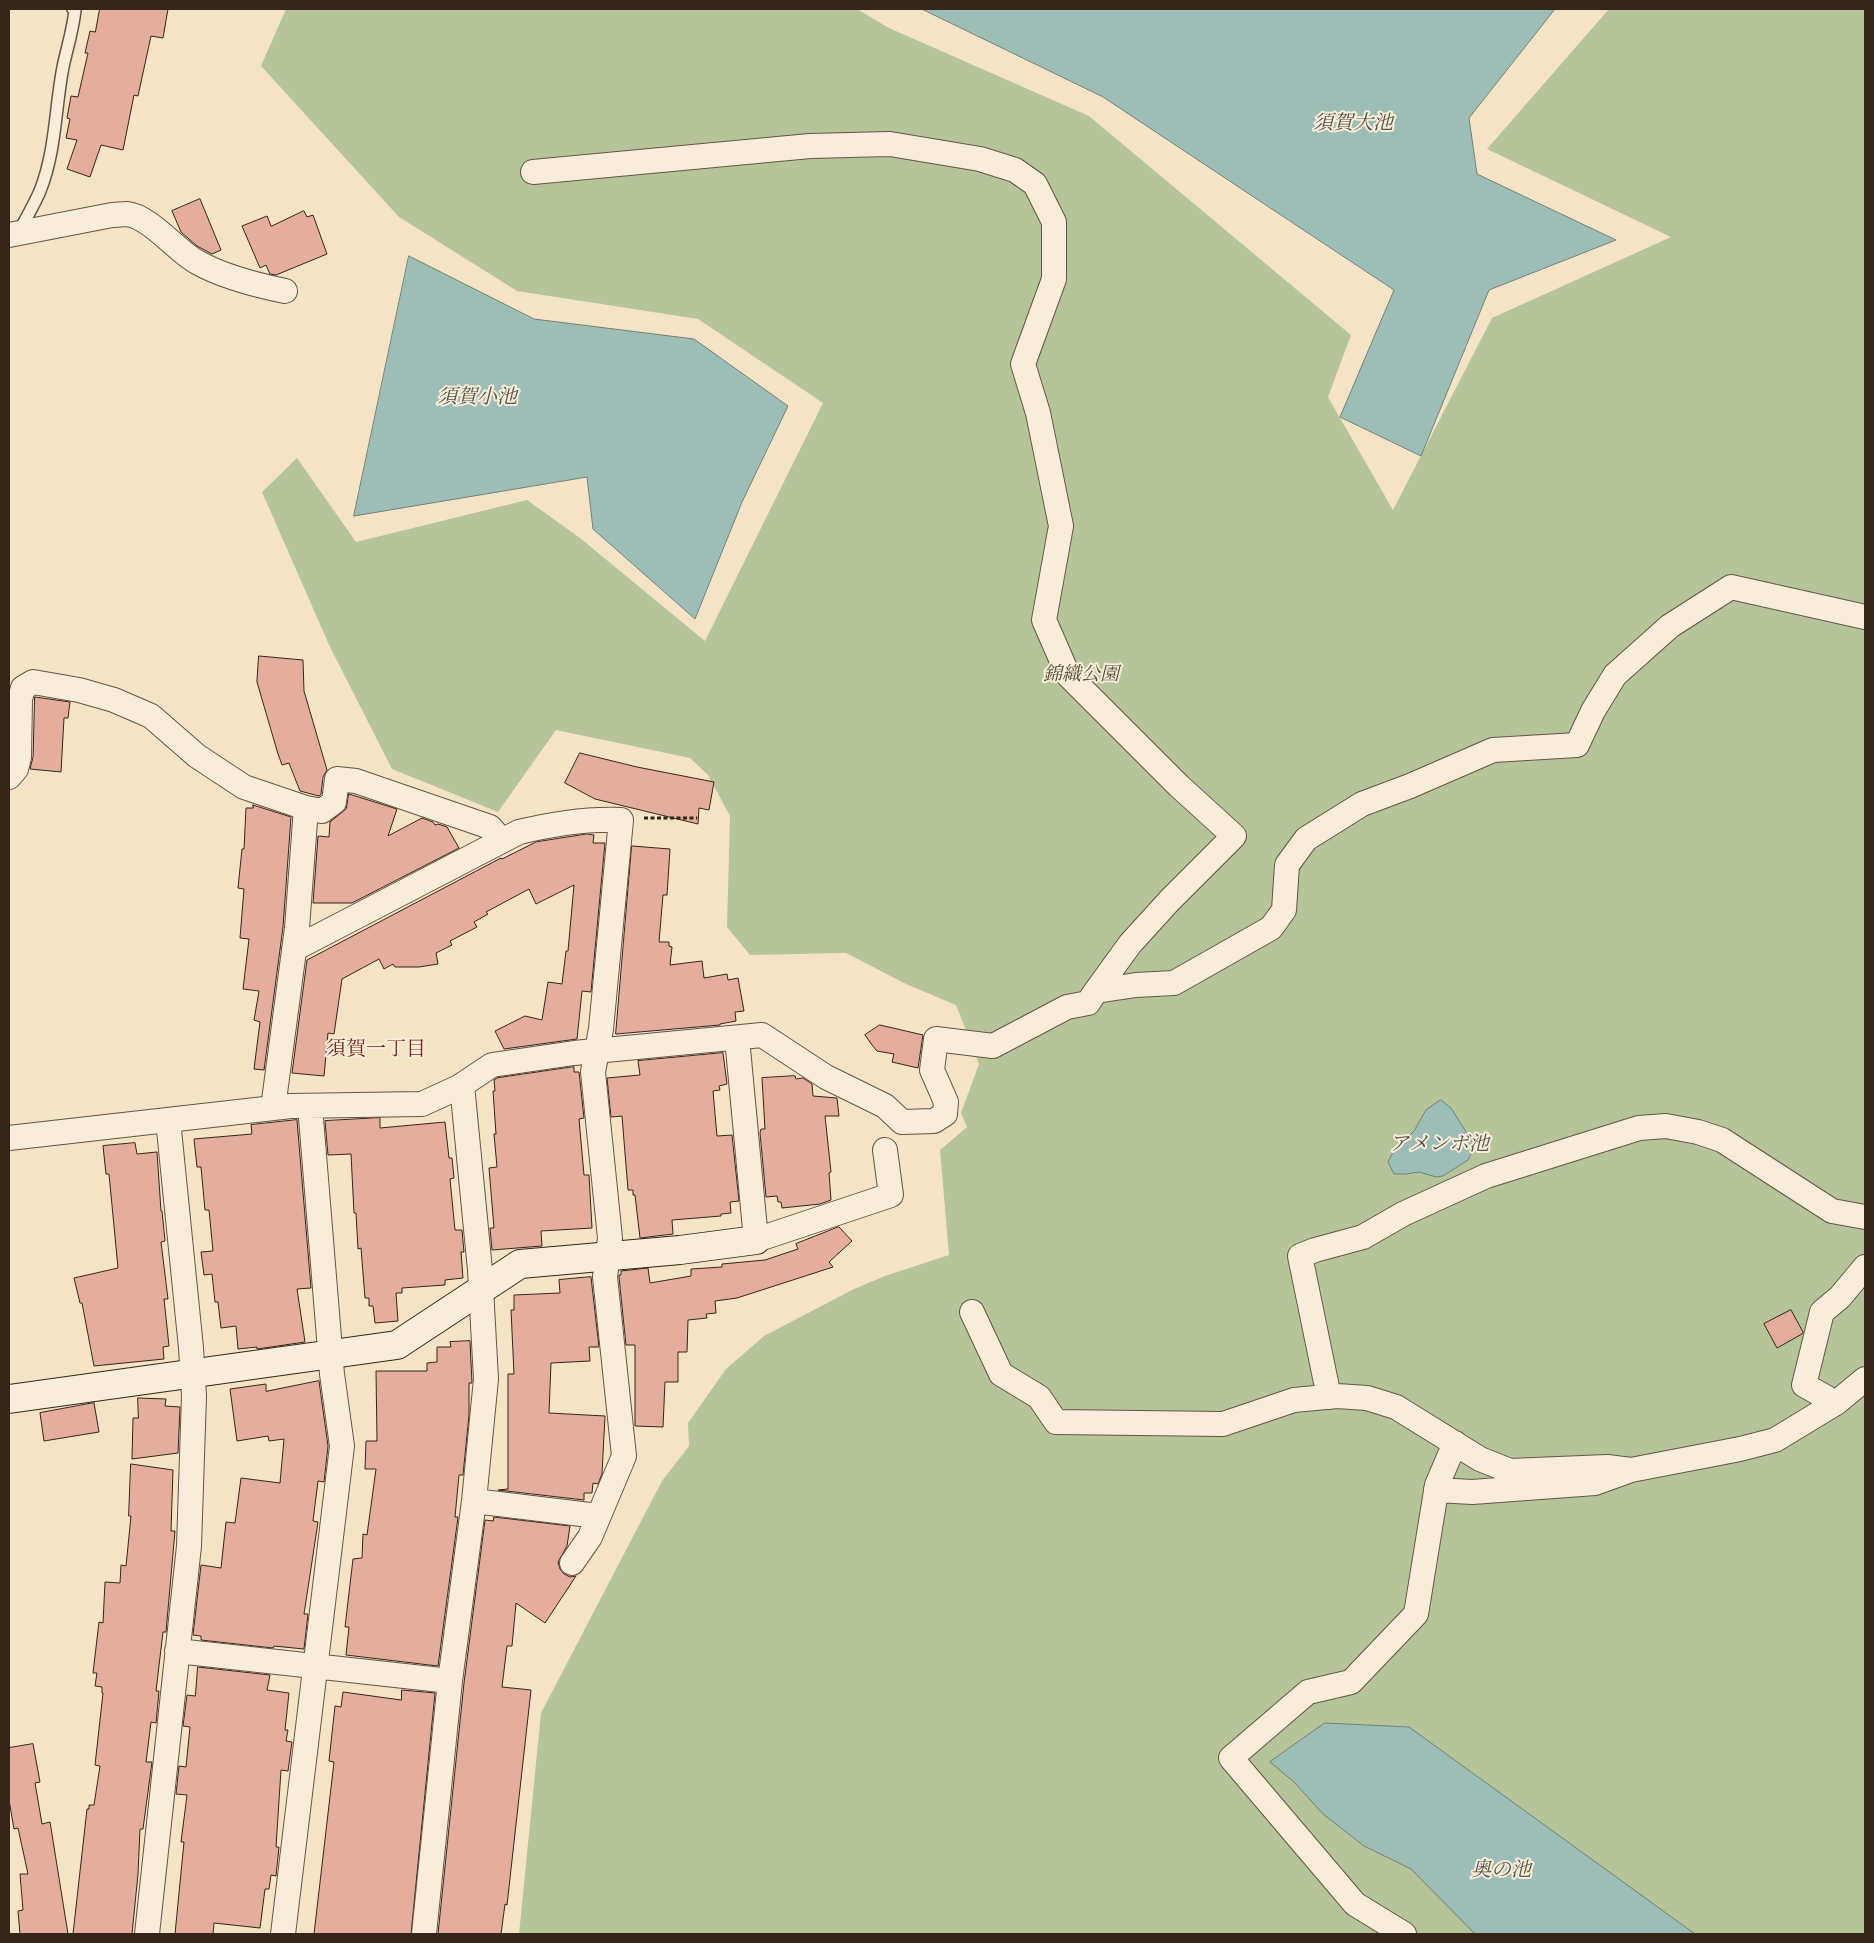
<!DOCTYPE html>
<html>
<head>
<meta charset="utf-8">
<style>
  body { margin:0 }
  #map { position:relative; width:1874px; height:1943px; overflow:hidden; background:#f5e3c6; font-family:"Libre Bodoni",serif }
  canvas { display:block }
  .frame { position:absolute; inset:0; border:10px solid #342518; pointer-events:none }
</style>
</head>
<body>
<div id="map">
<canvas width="1874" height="1943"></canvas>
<div class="frame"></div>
</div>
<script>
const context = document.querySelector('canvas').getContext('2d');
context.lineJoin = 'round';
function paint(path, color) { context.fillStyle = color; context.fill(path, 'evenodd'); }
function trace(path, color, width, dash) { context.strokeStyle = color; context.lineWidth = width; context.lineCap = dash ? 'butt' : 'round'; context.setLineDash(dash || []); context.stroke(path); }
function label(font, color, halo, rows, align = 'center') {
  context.font = font + ' "Libre Bodoni","Noto Serif JP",serif'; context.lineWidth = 4; context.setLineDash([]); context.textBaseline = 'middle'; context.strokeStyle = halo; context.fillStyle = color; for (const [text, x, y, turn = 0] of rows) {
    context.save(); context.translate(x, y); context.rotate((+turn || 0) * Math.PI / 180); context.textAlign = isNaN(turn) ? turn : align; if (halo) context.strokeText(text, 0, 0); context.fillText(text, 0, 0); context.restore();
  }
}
paint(new Path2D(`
  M286 9H857L889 28 1089 116 1351 335 1328 397 1393 510 1492 318 1671 237 1487 149 1609 9H1865V1934H519L541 1713 662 1481 689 1446 688 1423 726 1369 764 1336 854 1289 885 1276 949 1255 940 1150 967 1127 961 1113 979 1064 956 1005 906 984 846 953 750 955 727 927 730 816 708 775 690 758 556 730 498 812 392 769 330 647 262 492 297 458 356 542 527 500 580 538 705 641 823 403 698 319 517 291 399 217 261 66Z`), '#b6c599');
const water = new Path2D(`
  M922 9H1555L1469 118 1477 174 1616 240 1489 290 1421 456 1340 417 1394 290 1103 97Z
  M409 256 534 319 694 339 788 406 742 502 695 619 593 529 587 477 354 516Z
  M1441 1100 1451 1108 1475 1146 1468 1160 1443 1176 1436 1177 1419 1172 1406 1174H1394L1388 1162 1393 1152 1414 1131 1426 1110Z
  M1325 1723 1409 1727 1695 1934H1475L1411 1869 1364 1846 1323 1814 1294 1782 1270 1762Z`);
paint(water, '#9cbeb7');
trace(water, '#728177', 1);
const building = new Path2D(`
  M100 9H168L163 38 151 36 138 96 134 95 123 150 101 145 90 177 67 169 77 140 66 138 70 119 67 118 71 96 78 97 88 53H85L90 31 95 32Z
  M200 199 221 250 212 254 197 246 181 232 172 211Z
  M304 211 307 217 313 215 327 254 276 275 270 274 266 265 260 268 242 226 267 216 271 226Z
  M259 656 303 660 304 691 327 770 323 777 321 794 319 796 300 791 289 763 282 765 278 754 257 682Z
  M35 697 70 702 68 718H64L61 772 30 769 33 757Z
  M580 753 637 767 714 782 709 810 699 808 698 824 595 799 565 783Z
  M349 794 397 809 388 836 422 818 433 822 435 825 438 824 447 827 459 848 352 903H313L318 836 329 837 330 822 346 809Z
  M253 805 291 817 283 927 264 1070 254 1069 260 1022 254 1020 259 991 243 989 249 939 240 938 244 889 238 888 242 849H244L246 808H253Z
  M587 834 594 835 593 843H605L591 992 582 991 577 1039 504 1049 495 1031 525 1016 542 1020 548 982 562 984 566 951H568L574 885 536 904 529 889 486 912 488 914 474 922 477 927 450 941 452 945 436 953 438 964 419 967H395L393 964 384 969 379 959 342 979 334 1034 328 1033 324 1076 292 1073 307 960 501 858 502 859 536 842Z
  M632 846 670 849 667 895H663L659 942H669V946L672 947 670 965 702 961 704 978 727 974 728 980 738 978 744 1011 735 1012 736 1021 720 1024V1025L616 1034Z
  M880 1025 923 1035 918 1068 892 1062 894 1054 877 1051 872 1045 865 1035Z
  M723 1053 727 1084 719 1086 720 1090 713 1091 717 1136 732 1135 739 1201 730 1202 731 1213 721 1214V1216L672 1220 673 1234 640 1238 635 1195H633V1190H628L622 1116 611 1117 607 1078 640 1075 638 1061Z
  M574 1067V1072H579L584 1118 579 1119 584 1175H589L592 1228 541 1231 542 1246 492 1250 490 1228H494L489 1168 497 1167 494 1134H496L493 1091H495L494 1080 497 1078Z
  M795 1076 796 1079 803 1078 812 1084 813 1096 837 1098 839 1116H825L831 1172 829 1173 831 1200 820 1204 782 1208 781 1202H778L777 1196 766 1197 760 1133 761 1129H765L762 1078Z
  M380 1118V1128L445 1122 449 1158H452L454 1178 450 1179 455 1230H462L464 1252H461L463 1278 445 1280V1285L402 1288V1293H396L398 1321 375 1323 373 1306H369V1298H365L361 1248 358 1249 356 1213H354L351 1154 328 1155 325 1121Z
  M297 1120 311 1288 297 1289 305 1342 257 1349V1347L238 1349 236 1326 221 1328 218 1302H215L212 1274 204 1275 201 1252 213 1251 209 1210H205L201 1167H197L194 1139 252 1134 251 1125Z
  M135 1143 137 1154 157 1152 161 1211H162L165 1241 161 1242 168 1299H164L169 1346 163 1347 164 1359 94 1366 82 1303H80L74 1278 118 1268 109 1174H106L103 1146Z
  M839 1227 852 1241 829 1262 833 1267 737 1298 715 1301 716 1313 706 1314 707 1318 688 1320 687 1352H678V1382H665L663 1427 635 1426V1345H626L619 1277V1275H621V1271L648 1268 650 1283 691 1276V1269L722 1267V1264L765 1260 798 1249 796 1244Z
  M591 1277 599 1347H589L590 1361 551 1363 549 1413 605 1416 602 1474 598 1484 593 1483 592 1493H584V1500L498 1490 508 1489V1374H514L511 1310H514V1295L560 1293 559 1280Z
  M1791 1310 1803 1332 1802 1334 1777 1348 1764 1324Z
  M470 1341 472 1383H469V1415L463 1475H459L455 1517H458L438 1666 346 1655 349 1627H345L353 1559 362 1558 363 1534 367 1535 376 1469H365L366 1441H377L376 1371H427V1363L437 1362V1347H451L450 1342Z
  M319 1381 328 1446 324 1482 318 1481 313 1521 318 1522 304 1614H308L304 1649 274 1646 273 1648 201 1640V1636L193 1635 201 1565 221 1568 226 1522 235 1523 241 1478 280 1483 284 1439 269 1441 268 1436 237 1441 230 1389 266 1384V1391Z
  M138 1398 166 1399 165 1406 180 1407 178 1453 132 1459 133 1418H138Z
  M94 1403 99 1432 44 1441 40 1413Z
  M131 1464 173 1470 171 1531H175L166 1632H163L156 1691H159L156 1723 151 1722 146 1762H152L143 1829H140L138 1874 132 1934H73L87 1809H89V1805H94L100 1766 95 1765 103 1693H102V1687L95 1686 97 1673H93L99 1622 103 1623 105 1582 120 1583 121 1565 126 1566 131 1516H129Z
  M494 1517 570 1526 567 1546 558 1562 560 1569 564 1574 570 1577 576 1576 545 1623 516 1603 512 1646H507L502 1687 531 1690 507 1905 505 1904 501 1934H438L464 1683 485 1520 493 1521Z
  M198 1667 270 1675 267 1690 289 1693 285 1730H288L286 1741 292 1742 288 1771 281 1770 276 1847H279L276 1876 271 1875 269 1889H265L260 1928 214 1923 213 1934H175L184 1842H181L187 1795 176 1794 179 1766 186 1767 190 1727 183 1726 187 1695 195 1696Z
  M402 1690 435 1693 411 1934H314L334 1762 329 1761 335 1706 341 1707 343 1692 401 1700Z
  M33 1744 40 1782 35 1783 42 1824 50 1822 68 1934H20L18 1911 23 1910 20 1874H28L18 1828 14 1829 9 1800V1748Z`);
paint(building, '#e4ad9d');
trace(building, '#342518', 1);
const lane = new Path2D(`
  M19 232C26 218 34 205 40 191 56 151 55 108 63 67 67 48 73 30 75 10L73 9`);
const street = new Path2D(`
  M533 172 810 146 890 144 980 159 1015 170 1035 184 1054 222V279L1023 364 1038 413 1061 526 1044 620 1068 675 1179 786 1234 836 1170 900 1130 944 1096 991
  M9 235 112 215C117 215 122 214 127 214 149 216 177 251 197 262 223 277 256 285 285 291
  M9 777 16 769 19 757 20 699 23 688 33 682 79 690 114 700 151 716 197 756 244 787 306 808 322 811 334 802 337 779 356 781 490 827 502 841
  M294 949 519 832C552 824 586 818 621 820L601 1029 593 1072 610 1238 605 1277 624 1456 590 1537 572 1563
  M737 1038 756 1240 891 1195 885 1150
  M273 1108 297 928 306 808
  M9 1138 291 1106 422 1104 459 1087 492 1065 574 1053 762 1035 826 1077 885 1106 902 1122 934 1121 945 1114 946 1102 932 1070 936 1039 993 1046 1067 1007 1088 1003 1096 991 1136 985 1174 983 1271 928 1284 910 1287 865 1306 839 1362 804 1410 786 1493 750 1577 745 1593 711 1615 675 1670 626 1731 587 1865 617
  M972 1312 1001 1374 1039 1397 1056 1422 1223 1424 1294 1400 1337 1396 1367 1398 1396 1407 1480 1459 1510 1471 1607 1467 1631 1470
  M1329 1397 1300 1256 1315 1250 1363 1237 1403 1214 1486 1176 1639 1128 1666 1126 1698 1132 1722 1140 1832 1211 1865 1217
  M1836 1403 1804 1385 1822 1312 1840 1297 1865 1267
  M1436 1490 1472 1492 1595 1483 1631 1470 1740 1449 1775 1440 1836 1403 1865 1379
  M474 1501 598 1516
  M177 1651 450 1681
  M147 1934 189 1546 194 1396 191 1348 168 1120
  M283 1934 342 1446 332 1374 310 1106
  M424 1934 450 1681 474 1501 486 1379 480 1270 462 1085
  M1404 1934 1355 1904 1231 1758 1308 1692 1351 1682 1416 1614 1437 1485 1455 1443`);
const secondary = new Path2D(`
  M9 1399 397 1345 520 1264 680 1250 756 1240`);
trace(lane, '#645444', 14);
trace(street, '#645444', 26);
trace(secondary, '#342518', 30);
trace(new Path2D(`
  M644 818H697`), '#342518', 3, [4, 2.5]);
trace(lane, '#f8edda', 11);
trace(street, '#f8edda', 24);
trace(secondary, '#f8edda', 28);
label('italic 19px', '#544d38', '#f8edda', [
  ["錦織公園",1081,675]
]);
label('italic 20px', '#535348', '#f8edda', [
  ["須賀大池",1353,124],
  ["須賀小池",477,398],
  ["アメンボ池",1439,1145],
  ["奥の池",1501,1871]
]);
label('20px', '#7a1f14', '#f8edda', [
  ["須賀一丁目",376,1050]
]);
</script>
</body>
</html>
